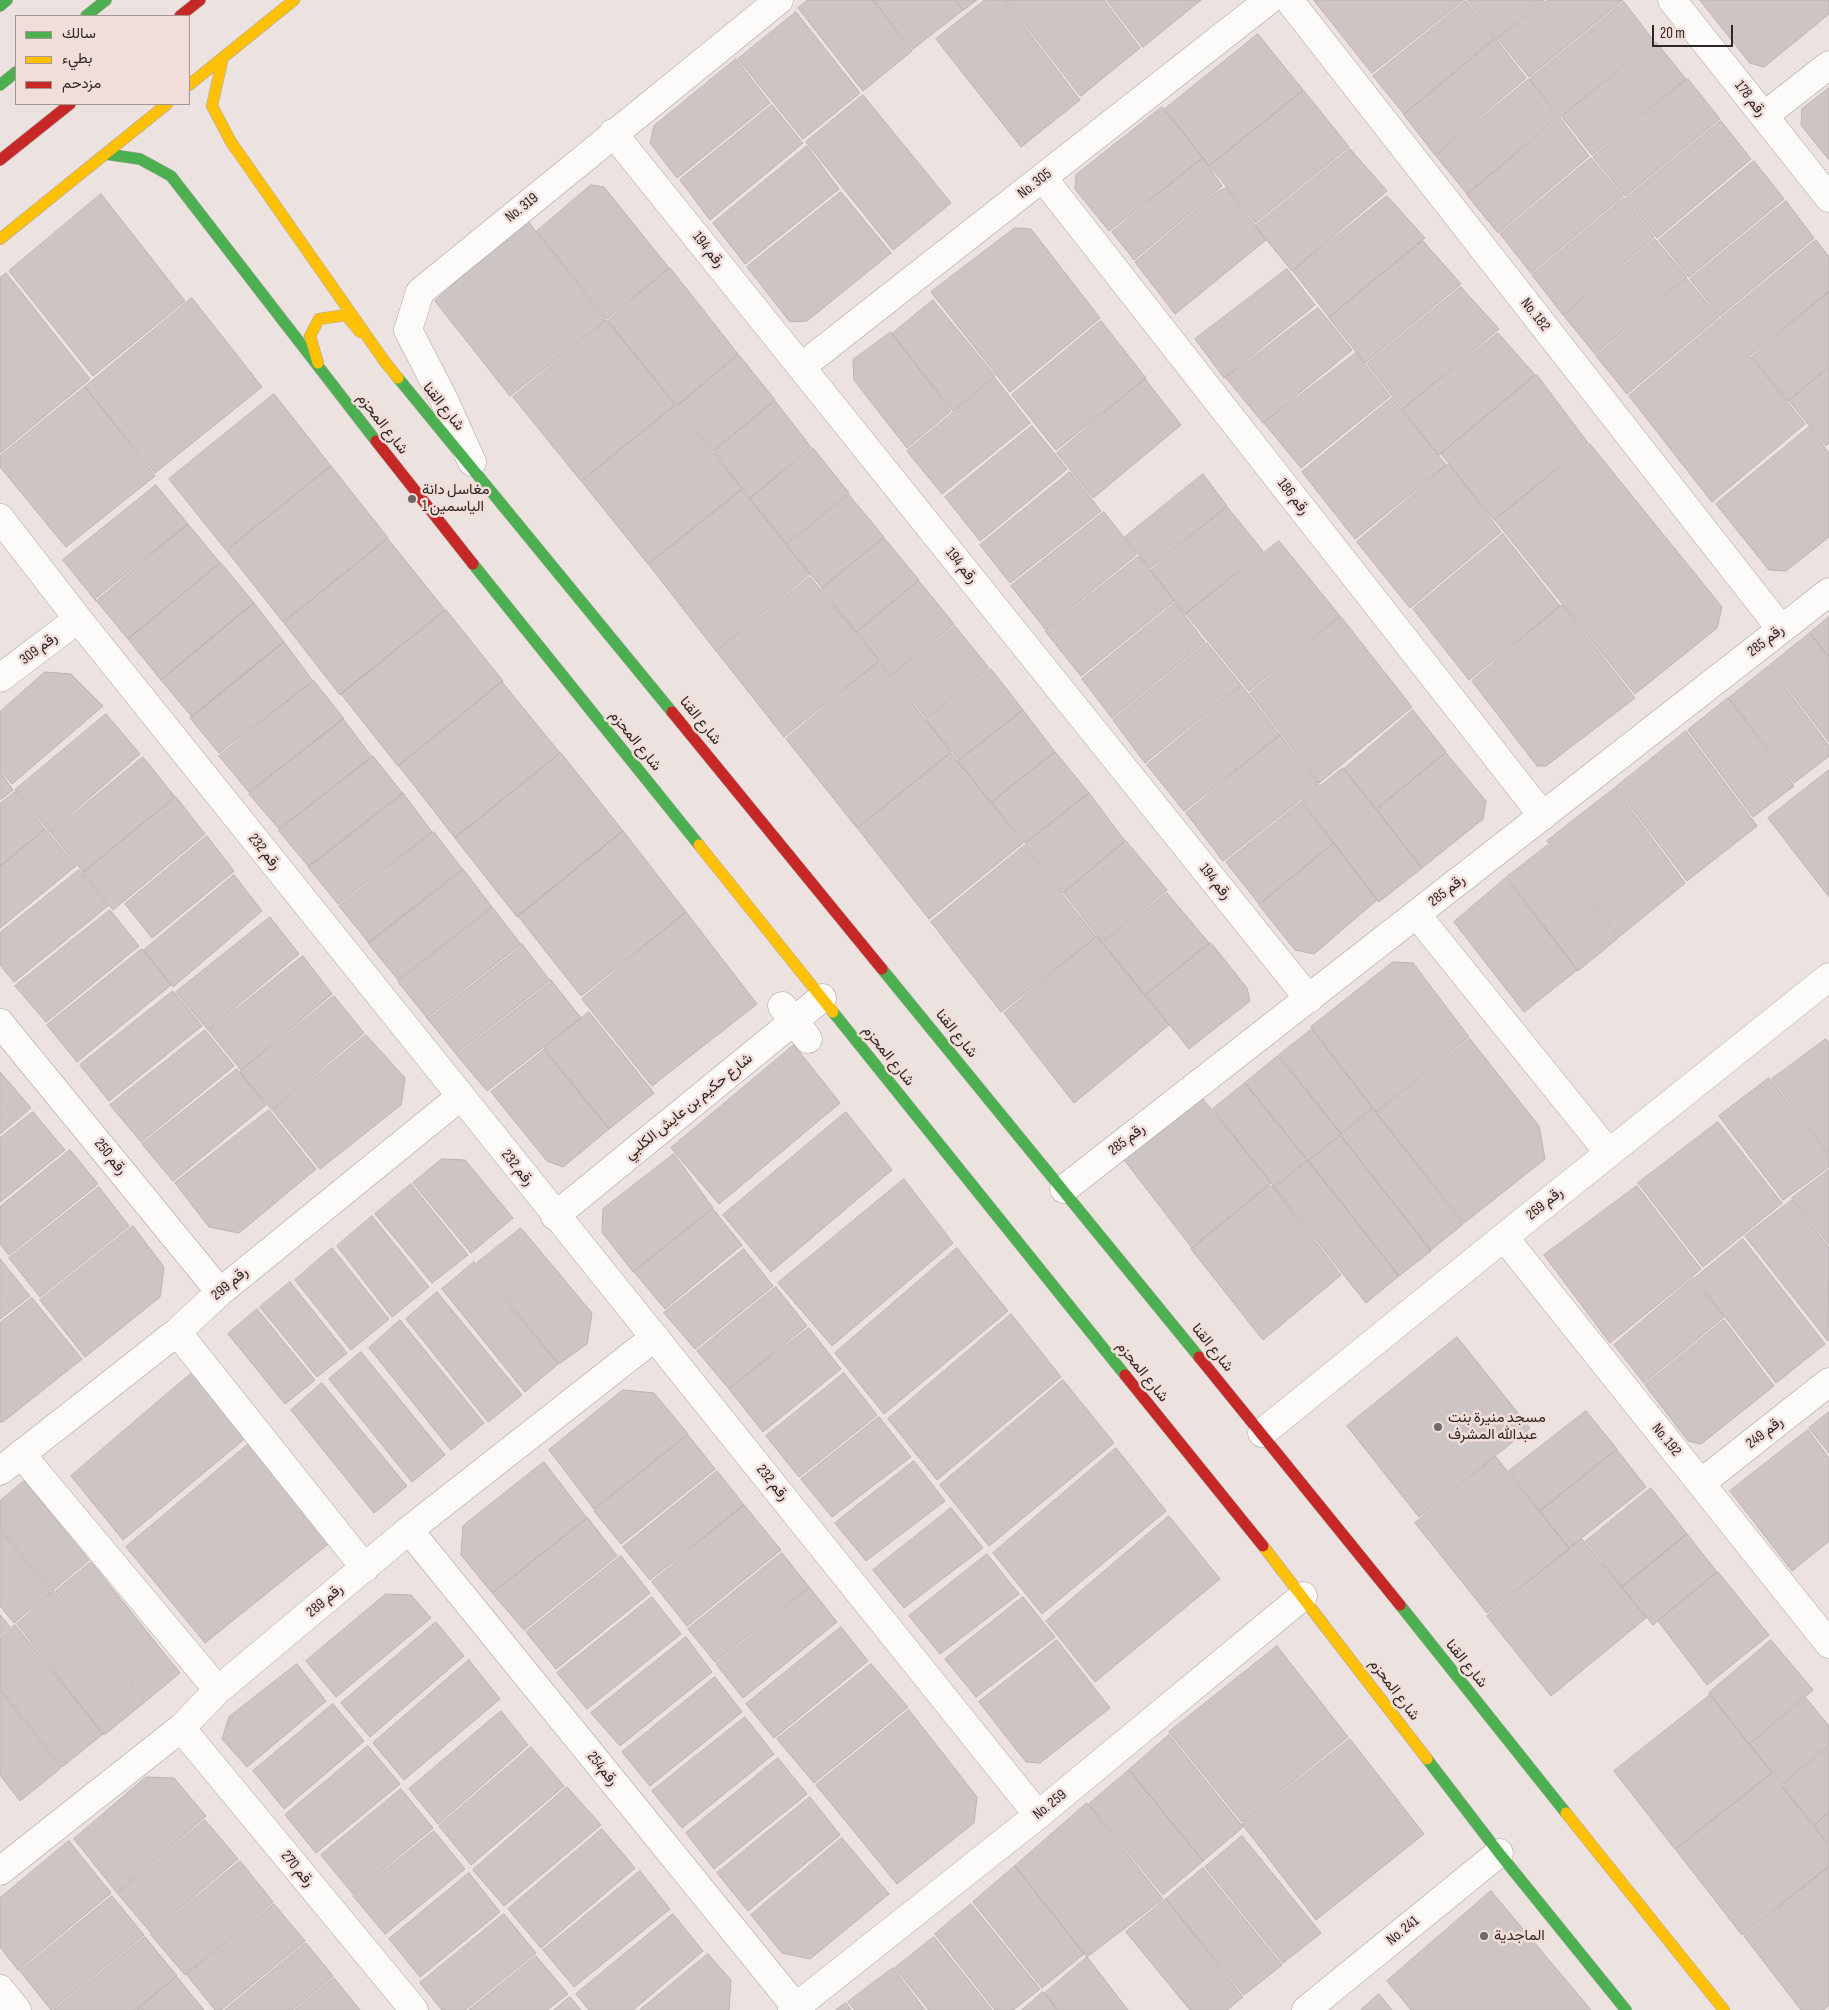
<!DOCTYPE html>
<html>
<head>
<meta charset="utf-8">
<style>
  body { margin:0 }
  #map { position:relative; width:1829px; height:2010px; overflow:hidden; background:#ece2df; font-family:"Sofia Sans Condensed",Vazirmatn,sans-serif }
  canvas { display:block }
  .legend { position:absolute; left:15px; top:15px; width:175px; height:90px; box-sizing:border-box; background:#f2ded9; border:1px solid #a49591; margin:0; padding:6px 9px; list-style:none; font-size:15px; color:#2e2725 }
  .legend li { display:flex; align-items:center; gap:10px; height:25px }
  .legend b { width:25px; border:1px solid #a49591 }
  .scale { position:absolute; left:1652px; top:25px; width:81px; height:22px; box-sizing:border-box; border:2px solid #2e2725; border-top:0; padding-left:6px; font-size:15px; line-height:18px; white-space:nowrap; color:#2e2725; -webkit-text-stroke:4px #f2ded9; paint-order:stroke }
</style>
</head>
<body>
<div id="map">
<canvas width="1829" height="2010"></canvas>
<ul class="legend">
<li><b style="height:6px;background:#4caf50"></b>سالك</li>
<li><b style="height:6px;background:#ffc107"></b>بطيء</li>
<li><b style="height:6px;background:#c62828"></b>مزدحم</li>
</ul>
<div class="scale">20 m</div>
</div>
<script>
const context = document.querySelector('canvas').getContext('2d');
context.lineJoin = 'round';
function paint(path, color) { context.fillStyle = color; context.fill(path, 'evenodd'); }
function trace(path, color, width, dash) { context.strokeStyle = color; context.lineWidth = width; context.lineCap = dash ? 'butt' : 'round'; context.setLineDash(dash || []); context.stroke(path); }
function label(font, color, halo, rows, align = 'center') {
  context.font = font + ' "Sofia Sans Condensed",Vazirmatn,sans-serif'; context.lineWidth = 5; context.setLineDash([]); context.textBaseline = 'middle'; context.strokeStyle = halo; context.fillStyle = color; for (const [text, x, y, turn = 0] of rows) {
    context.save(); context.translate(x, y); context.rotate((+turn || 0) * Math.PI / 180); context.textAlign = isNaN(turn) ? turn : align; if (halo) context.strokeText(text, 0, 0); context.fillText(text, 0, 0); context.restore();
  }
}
const building = new Path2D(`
  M808 0H873L912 51 863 91 798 8Z
  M874 0H955L963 10 913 49Z
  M956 0H977L964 10Z
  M985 0H1004L1080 100 1021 147 936 39Z
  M1006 0H1104L1140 48 1081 96Z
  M1107 0H1201L1143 47Z
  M1314 0H1464L1372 73Z
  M1468 0H1544L1497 38Z
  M1547 0H1623L1529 77 1498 39Z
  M1700 0H1829V14L1764 67 1750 63Z
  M1466 1 1495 38 1404 114 1373 76Z
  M1624 2 1654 41 1560 117 1530 79Z
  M796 12 860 93 803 139 738 59Z
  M1258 34 1303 90 1209 166 1165 109Z
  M1496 39 1526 78 1435 155 1404 115Z
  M1656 42 1686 79 1592 155 1562 117Z
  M736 59 770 103 677 178 650 143 654 126Z
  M1529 79 1558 117 1467 194 1436 156Z
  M1688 79 1720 119 1625 196 1593 157Z
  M1829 88V160L1801 125 1802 109Z
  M1304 91 1349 147 1255 223 1210 166Z
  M863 95 951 203 893 250 806 142Z
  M772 105 803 143 710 220 680 180Z
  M1162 107 1203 158 1109 231 1075 189 1076 175Z
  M1560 118 1589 156 1498 233 1467 195Z
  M1721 121 1751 159 1657 238 1626 198Z
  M807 146 839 189 745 264 713 223Z
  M1350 149 1387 191 1292 271 1255 226Z
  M1203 158 1222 186 1134 260 1112 232Z
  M1591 158 1623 196 1531 273 1500 234Z
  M1754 161 1784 199 1689 277 1659 240Z
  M591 185 604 187 669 268 607 319 537 231Z
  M1226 188 1266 240 1175 314 1135 262 1216 193Z
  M841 192 891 253 807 321 790 322 747 267Z
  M101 194 185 301 93 376 9 271Z
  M1387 196 1425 238 1329 317 1293 271Z
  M1624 198 1654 237 1563 315 1532 275Z
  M1786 201 1814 238 1720 316 1690 279Z
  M527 220 606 320 510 396 435 301Z
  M1015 228 1031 229 1100 318 1010 392 931 292Z
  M1655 239 1687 277 1595 354 1564 316Z
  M1816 240 1829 257V291L1751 355 1721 318Z
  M1423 241 1461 284 1365 363 1329 318Z
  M670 268 738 354 677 406 608 321Z
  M1287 269 1315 305 1224 378 1195 339Z
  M6 273 90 379 0 453V278Z
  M1687 279 1719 317 1627 394 1596 356Z
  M1461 287 1499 329 1403 409 1367 364Z
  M1829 292V366L1788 401 1752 357Z
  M192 298 262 387 155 473 85 387Z
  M933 300 995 376 953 411 892 334Z
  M1318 308 1352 350 1263 423 1226 378Z
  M1720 319 1805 424 1712 502 1629 396Z
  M607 321 675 405 581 481 513 397Z
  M1101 321 1146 378 1056 450 1012 395Z
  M891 332 951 411 907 448 854 380 853 360Z
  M1498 333 1535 375 1439 455 1403 410Z
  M1356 353 1390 396 1301 468 1264 423Z
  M739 355 775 400 713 451 677 406Z
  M1829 368V443L1826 446 1789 401Z
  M1537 375 1588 443 1494 520 1441 454Z
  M995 378 1030 423 942 494 907 451Z
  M1145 379 1181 425 1093 498 1057 453Z
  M85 387 155 476 66 547 0 467V456Z
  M274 394 331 466 226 550 169 479Z
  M1392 398 1446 465 1355 539 1302 472Z
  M775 401 811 447 750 498 714 452Z
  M675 406 742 489 648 564 582 482Z
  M1032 426 1067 469 980 541 945 497Z
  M1809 427 1829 453V537L1786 571 1769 570 1716 504Z
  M1590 444 1722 607 1717 628 1635 694 1495 520Z
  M813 448 849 493 787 544 750 499Z
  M1449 464 1501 532 1410 608 1357 542Z
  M331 466 388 538 283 622 227 551Z
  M1070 472 1101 511 1010 583 980 545Z
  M1203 474 1227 506 1150 568 1125 537Z
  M156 485 188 524 96 601 63 560Z
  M742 490 810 574 716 651 649 565Z
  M849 495 884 537 822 588 787 546Z
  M1227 507 1263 551 1185 614 1151 570Z
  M1104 512 1137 554 1045 629 1011 586Z
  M188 524 220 563 128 639 95 599Z
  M1503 534 1560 606 1469 680 1413 609Z
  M884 538 919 580 856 632 822 589Z
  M388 539 445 610 340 695 284 623Z
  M1279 541 1340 616 1249 691 1186 614Z
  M1139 556 1174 601 1081 676 1045 631Z
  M221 563 254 603 161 680 128 639Z
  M810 577 879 661 784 737 717 652Z
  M919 581 954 624 891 675 857 632Z
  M254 603 284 642 192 717 161 680Z
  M1175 603 1205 642 1112 718 1082 679Z
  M1562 605 1635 698 1546 766H1537L1472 681Z
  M446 610 503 681 398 766 341 694Z
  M1341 617 1412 707 1319 783 1250 693Z
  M1829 617V657L1810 633Z
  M955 626 989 668 926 718 892 676Z
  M1810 633 1829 659V742L1770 665Z
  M284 642 313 681 219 753 190 718Z
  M1207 643 1241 685 1145 763 1113 720Z
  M879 662 951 752 857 828 786 739Z
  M1769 666 1829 746V756L1794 783 1729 698Z
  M991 669 1023 710 959 760 926 720Z
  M45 672 71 674 103 706 12 784 0 770V712Z
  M314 681 344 719 249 792 219 756Z
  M502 682 560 753 455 838 399 766Z
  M1242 686 1280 735 1184 811 1147 765Z
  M1728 698 1794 786 1753 817 1688 730Z
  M1023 710 1055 752 991 802 958 762Z
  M1413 710 1446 752 1376 809 1344 769Z
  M106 714 140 754 50 832 15 790Z
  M343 719 372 757 279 829 249 794Z
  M1686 731 1757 826 1687 881 1616 787Z
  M1280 735 1319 785 1223 861 1186 813Z
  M1055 752 1089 793 1025 843 992 803Z
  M561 753 623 831 517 917 455 838Z
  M951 753 1023 843 929 919 858 829Z
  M1446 753 1486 801 1483 819 1422 868 1377 810Z
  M373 756 403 794 309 867 279 831Z
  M143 757 175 797 83 872 51 833Z
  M1343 768 1422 868 1379 902 1302 801Z
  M1829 770V897L1768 818Z
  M0 772 13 790 0 800Z
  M1615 788 1685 883 1619 937 1547 841Z
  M15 792 45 829 0 866V804Z
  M403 793 432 832 338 904 308 867Z
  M1089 793 1125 841 1063 893 1025 845Z
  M176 797 205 834 113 910 83 873Z
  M1301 802 1333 843 1259 904 1226 862Z
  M46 830 76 866 0 928V867Z
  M623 831 686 912 581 996 518 916Z
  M434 832 463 870 369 943 339 906Z
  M207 836 234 871 152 938 125 904Z
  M1126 841 1167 890 1102 942 1064 893Z
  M1334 844 1377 900 1314 954 1295 950 1259 905Z
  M1548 845 1618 938 1578 971 1507 877Z
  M1024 846 1096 937 1001 1012 931 922Z
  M463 869 492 907 398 980 368 943Z
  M79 870 108 906 14 982 0 965V933Z
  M234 875 262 911 173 987 144 950Z
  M1506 878 1577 970 1524 1012 1454 922Z
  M1167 893 1209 943 1145 995 1103 943Z
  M493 908 522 946 428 1019 398 982Z
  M110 910 139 946 46 1022 15 986Z
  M686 912 757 1004 652 1086 582 999Z
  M270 917 299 954 208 1030 176 992Z
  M1097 937 1169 1025 1074 1103 1004 1013Z
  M1211 943 1247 988 1250 1001 1189 1049 1146 995Z
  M522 944 551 982 457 1055 427 1018Z
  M142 949 171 985 77 1062 47 1025Z
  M303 956 332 994 241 1070 209 1031Z
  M1393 962 1413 963 1469 1037 1376 1112 1311 1027Z
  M551 980 581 1018 487 1091 456 1054Z
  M173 991 202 1026 109 1101 80 1065Z
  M334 996 364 1033 272 1110 240 1072Z
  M589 1012 654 1093 609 1129 544 1048Z
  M1312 1029 1372 1108 1341 1134 1279 1055Z
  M205 1030 234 1066 141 1142 110 1105Z
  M366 1035 405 1078 401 1105 320 1169 273 1111Z
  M1470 1039 1539 1126 1545 1159 1464 1223 1377 1113Z
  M1826 1039 1829 1043V1153L1772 1079Z
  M794 1045 840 1103 719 1204 671 1148Z
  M544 1050 609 1129 563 1167 547 1161 491 1092Z
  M1278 1056 1341 1134 1308 1161 1245 1083Z
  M237 1069 266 1105 173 1181 142 1144Z
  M0 1072 31 1108 0 1134Z
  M1769 1078 1829 1155V1167L1783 1200 1719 1116Z
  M1245 1083 1307 1160 1274 1187 1213 1109Z
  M1199 1094 1271 1183 1192 1248 1122 1157Z
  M1373 1109 1463 1224 1431 1250 1341 1136Z
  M269 1110 316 1169 239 1233 209 1227 175 1183Z
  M33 1112 65 1150 0 1202V1138Z
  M846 1112 892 1170 771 1272 723 1215Z
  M1718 1122 1782 1203 1703 1267 1638 1183Z
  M1341 1136 1431 1251 1399 1276 1309 1161Z
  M70 1150 98 1184 9 1255 0 1244V1207Z
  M674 1154 713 1208 633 1272 602 1232 603 1209Z
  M442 1159 465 1160 513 1218 471 1253 413 1183Z
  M1308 1161 1399 1276 1366 1303 1275 1188Z
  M1829 1170V1245L1792 1198Z
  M904 1179 953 1243 832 1346 778 1283Z
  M411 1184 468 1255 432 1283 375 1214Z
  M1269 1186 1273 1187 1341 1275 1263 1340 1191 1249Z
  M1637 1186 1701 1269 1610 1343 1544 1255Z
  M99 1187 129 1226 40 1297 9 1258Z
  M1792 1200 1829 1248 1828 1341 1745 1236Z
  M713 1209 742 1245 665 1309 634 1272Z
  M372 1216 429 1287 392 1317 337 1246Z
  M133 1226 164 1267 160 1297 85 1357 40 1300Z
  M521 1228 592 1313 587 1344 559 1364 477 1263Z
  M1743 1239 1825 1344 1776 1383 1695 1278Z
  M332 1248 389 1319 351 1350 295 1280Z
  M957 1248 1008 1311 884 1414 835 1353Z
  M744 1249 773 1286 695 1349 664 1313Z
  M0 1259 30 1296 0 1319Z
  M474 1262 558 1364 525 1392 442 1289Z
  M1693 1278 1724 1317 1644 1383 1614 1345Z
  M290 1282 347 1353 317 1377 260 1307Z
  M776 1287 807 1326 729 1389 697 1351Z
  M437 1292 522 1395 488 1422 406 1319Z
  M32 1298 82 1359 3 1422H0V1323Z
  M257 1309 315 1380 285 1404 228 1334Z
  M1011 1314 1061 1377 937 1480 888 1419Z
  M400 1320 484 1423 451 1450 369 1348Z
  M1724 1320 1774 1386 1701 1444 1688 1441 1645 1385Z
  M809 1328 841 1369 763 1432 729 1389Z
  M1457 1337 1530 1428 1419 1517 1347 1426Z
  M361 1352 445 1455 412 1482 329 1379Z
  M194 1371 247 1437 123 1540 71 1476Z
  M844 1373 877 1415 799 1477 766 1436Z
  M1063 1380 1114 1443 989 1546 940 1485Z
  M322 1383 407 1486 374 1513 291 1410Z
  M623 1390 654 1393 688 1434 594 1509 549 1450Z
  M1586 1411 1617 1449 1540 1511 1509 1471Z
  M1829 1412V1453L1809 1428Z
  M879 1417 911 1457 832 1517 801 1479Z
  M1808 1430 1829 1458V1541L1792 1571 1730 1491Z
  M688 1435 715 1469 621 1544 594 1511Z
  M252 1441 332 1541 205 1643 126 1547Z
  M1116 1448 1166 1511 1042 1614 993 1553Z
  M1617 1450 1646 1487 1569 1548 1540 1511Z
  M1496 1457 1569 1549 1487 1613 1415 1523Z
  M914 1461 945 1501 866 1561 835 1523Z
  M544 1462 587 1518 492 1593 461 1555 463 1526Z
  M717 1471 744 1505 650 1580 623 1547Z
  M24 1481 89 1560 52 1591 0 1528V1501Z
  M1651 1488 1687 1534 1622 1587 1586 1541Z
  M744 1505 781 1550 687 1626 652 1582Z
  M951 1508 983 1548 904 1608 873 1570Z
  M1169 1516 1220 1579 1095 1682 1046 1621Z
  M588 1518 617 1556 524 1630 493 1594Z
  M0 1530 51 1592 14 1623 0 1606Z
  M1687 1534 1717 1572 1653 1625 1622 1587Z
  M1582 1539 1646 1618 1551 1696 1487 1616Z
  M782 1553 809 1587 715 1662 688 1629Z
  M987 1554 1019 1594 940 1654 909 1616Z
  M621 1556 650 1593 556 1669 526 1632Z
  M91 1562 180 1673 146 1701 56 1591Z
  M1718 1572 1769 1635 1707 1685 1658 1621Z
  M810 1588 837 1622 743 1698 716 1664Z
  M54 1591 145 1702 104 1735 17 1624Z
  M386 1594 411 1595 431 1618 336 1697 306 1661Z
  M652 1597 681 1634 587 1709 557 1673Z
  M1023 1597 1055 1637 976 1697 945 1659Z
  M0 1615 10 1627 0 1635Z
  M436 1622 464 1656 370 1737 341 1703Z
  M15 1625 103 1734 62 1767 0 1688V1638Z
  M841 1627 868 1661 774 1738 746 1704Z
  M686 1637 712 1672 620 1746 591 1713Z
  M1057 1640 1110 1708 1040 1763 1026 1762 979 1702Z
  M1771 1640 1813 1690 1749 1744 1709 1693Z
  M1277 1646 1348 1737 1242 1822 1169 1732Z
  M469 1660 500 1699 404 1780 373 1743Z
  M297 1664 326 1701 247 1767 222 1739 229 1717Z
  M871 1664 908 1707 814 1783 777 1739Z
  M715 1677 742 1712 650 1786 622 1752Z
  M0 1690 61 1768 20 1801 0 1775Z
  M1710 1695 1772 1773 1675 1849 1614 1771Z
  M1806 1698 1829 1726V1745L1782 1784 1750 1745Z
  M333 1704 364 1741 284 1809 253 1771Z
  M909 1710 977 1797 974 1823 897 1884 816 1785Z
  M501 1711 528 1745 438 1824 409 1789Z
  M745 1717 774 1754 682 1828 652 1791Z
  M1169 1735 1243 1827 1203 1861 1129 1770Z
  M1350 1739 1424 1834 1316 1920 1242 1824Z
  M368 1746 400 1784 316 1853 285 1815Z
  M531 1747 564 1786 471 1865 439 1826Z
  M1829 1747V1812L1814 1825 1782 1786Z
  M778 1758 807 1794 714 1869 686 1833Z
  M1129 1770 1203 1861 1163 1895 1089 1804Z
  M1772 1774 1829 1846V1866L1742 1935 1676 1850Z
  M146 1777 174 1778 206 1816 117 1893 74 1839Z
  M567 1787 601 1825 504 1906 473 1870Z
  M401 1789 433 1828 353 1894 321 1855Z
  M810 1797 840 1835 748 1911 717 1873Z
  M1087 1803 1163 1899 1087 1957 1015 1866Z
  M1829 1813V1844L1814 1826Z
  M205 1820 238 1859 151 1933 118 1894Z
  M602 1829 635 1868 541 1948 508 1909Z
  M434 1831 465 1869 385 1934 353 1896Z
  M1242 1836 1321 1933 1283 1963 1205 1867Z
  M842 1838 889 1894 810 1959 782 1953 751 1915Z
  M69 1841 111 1893 18 1970 0 1947V1898Z
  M240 1861 273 1902 185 1975 151 1935Z
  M1015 1866 1084 1954 1042 1988 973 1902Z
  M1829 1867V2005L1823 2010H1801L1744 1936Z
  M1203 1868 1282 1965 1244 1995 1166 1899Z
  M640 1871 670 1909 574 1987 543 1950Z
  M469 1873 500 1912 420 1977 389 1939Z
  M1491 1891 1591 2010H1411L1387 1981Z
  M112 1896 144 1935 51 2010 20 1971Z
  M1166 1899 1243 1997 1227 2010H1190L1126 1932Z
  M274 1904 305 1941 221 2010H215L187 1975Z
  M971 1904 1040 1989 1013 2010H995L935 1934Z
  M504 1914 536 1953 465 2010H442L420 1983Z
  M673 1914 703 1951 633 2010H589L576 1994Z
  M145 1937 177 1976 135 2010H54Z
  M934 1937 992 2010H929L895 1968Z
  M306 1943 333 1976 292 2010H225Z
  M708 1954 731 1980 729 2010H640Z
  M536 1956 568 1994 547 2010H469Z
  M1087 1957 1128 2010H1058L1045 1993Z
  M893 1968 925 2010H855L848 2002Z
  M177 1977 204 2010H137Z
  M334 1978 360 2010H295Z
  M1043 1992 1057 2010H1022Z
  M1379 1994 1392 2010H1361Z
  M570 1997 581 2010H554Z
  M846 2003 851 2010H836Z`);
paint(building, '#cdc4c4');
trace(building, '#bab3b2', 1);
const street = new Path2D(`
  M1289 0 1781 629
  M1672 0 1829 198
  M1764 116 1829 65
  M613 133 1309 999
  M1043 178 1543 816
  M801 367 1269 0
  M472 462 444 400 408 330 420 292 779 0
  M0 518 78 619C397 1018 718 1416 1038 1815
  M0 678 78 619
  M1417 915 1609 1153
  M782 1006 808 1039
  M0 1023 220 1292
  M1064 1189 1829 592
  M555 1216 822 998
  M1504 1237 1829 1644
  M177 1332 365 1568
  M1262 1433 1504 1237 1829 977
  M21 1454 218 1690
  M0 1471 177 1332 220 1292 460 1097
  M1701 1483 1829 1382
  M409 1530 796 2007
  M181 1728 414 2010
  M0 1871 181 1728 218 1690 409 1530 655 1337
  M0 1989 17 2010
  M792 2010 1038 1815 1303 1596
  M1306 2010 1499 1853`);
const fast = new Path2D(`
  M0 6 7 0
  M86 16 106 0
  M0 85 16 72
  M106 154 140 159 171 176 376 441
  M398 378 672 712
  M473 564 699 845
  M882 969 1199 1357
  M833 1012 1125 1375
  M1400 1605 1566 1813
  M1427 1759 1499 1853 1626 2010`);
const slow = new Path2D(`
  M223 57 212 106 231 142 385 362 398 378
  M189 85 294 0
  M0 239 167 104
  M318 363 310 336 319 319 346 315 360 332
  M699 845 833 1012
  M1263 1546 1427 1759
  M1566 1813 1724 2010`);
const jam = new Path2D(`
  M180 16 200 0
  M0 160 70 104
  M376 441 473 564
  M672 712 882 969
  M1199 1357 1400 1605
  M1125 1375 1263 1546`);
trace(street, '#aca4a2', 29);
trace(fast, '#aca4a2', 12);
trace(slow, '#aca4a2', 12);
trace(jam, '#aca4a2', 12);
trace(street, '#fcfbfa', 28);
trace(fast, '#4caf50', 11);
trace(slow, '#ffc107', 11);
trace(jam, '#c62828', 11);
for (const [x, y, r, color] of [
  [412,499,5,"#706866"],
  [1438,1427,5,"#706866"],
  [1484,1936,5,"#706866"]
]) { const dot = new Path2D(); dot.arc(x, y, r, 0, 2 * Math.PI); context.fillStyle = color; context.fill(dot); trace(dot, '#f2ded9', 2); }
label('15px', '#2e2725', '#f2ded9', [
  ["رقم 178",1750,99,52],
  ["No. 305",1035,184,-38],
  ["No. 319",522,208,-39],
  ["رقم 194",708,250,51],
  ["No. 182",1535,315,52],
  ["شارع القنا",443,407,51],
  ["شارع المحزم",382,424,52],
  ["رقم 186",1293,497,52],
  ["رقم 194",961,566,51],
  ["رقم 285",1766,641,-38],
  ["رقم 309",39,649,-37],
  ["شارع القنا",700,721,51],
  ["شارع المحزم",635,741,51],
  ["رقم 232",264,852,51],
  ["رقم 194",1215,882,51],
  ["رقم 285",1447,891,-38],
  ["شارع القنا",956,1034,51],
  ["شارع المحزم",888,1056,51],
  ["شارع حكيم بن عايش الكلبي",689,1107,-39],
  ["رقم 285",1127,1140,-38],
  ["رقم 250",110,1157,51],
  ["رقم 232",517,1168,51],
  ["رقم 269",1545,1204,-39],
  ["رقم 299",230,1284,-40],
  ["شارع القنا",1212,1348,51],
  ["شارع المحزم",1142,1372,51],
  ["رقم 249",1765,1433,-38],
  ["No. 192",1666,1440,51],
  ["رقم 232",772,1483,51],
  ["رقم 289",325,1601,-40],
  ["شارع القنا",1466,1664,51],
  ["شارع المحزم",1394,1690,53],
  ["رقم254",602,1769,51],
  ["No. 259",1050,1805,-39],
  ["رقم 270",297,1869,50],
  ["No. 241",1403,1931,-39]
]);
label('15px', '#2e2725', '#f2ded9', [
  ["مغاسل دانة",422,490],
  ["الياسمين 1",422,507],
  ["مسجد منيرة بنت",1448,1418],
  ["عبدالله المشرف",1448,1435],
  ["الماجدية",1494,1936]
], 'left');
</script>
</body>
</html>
